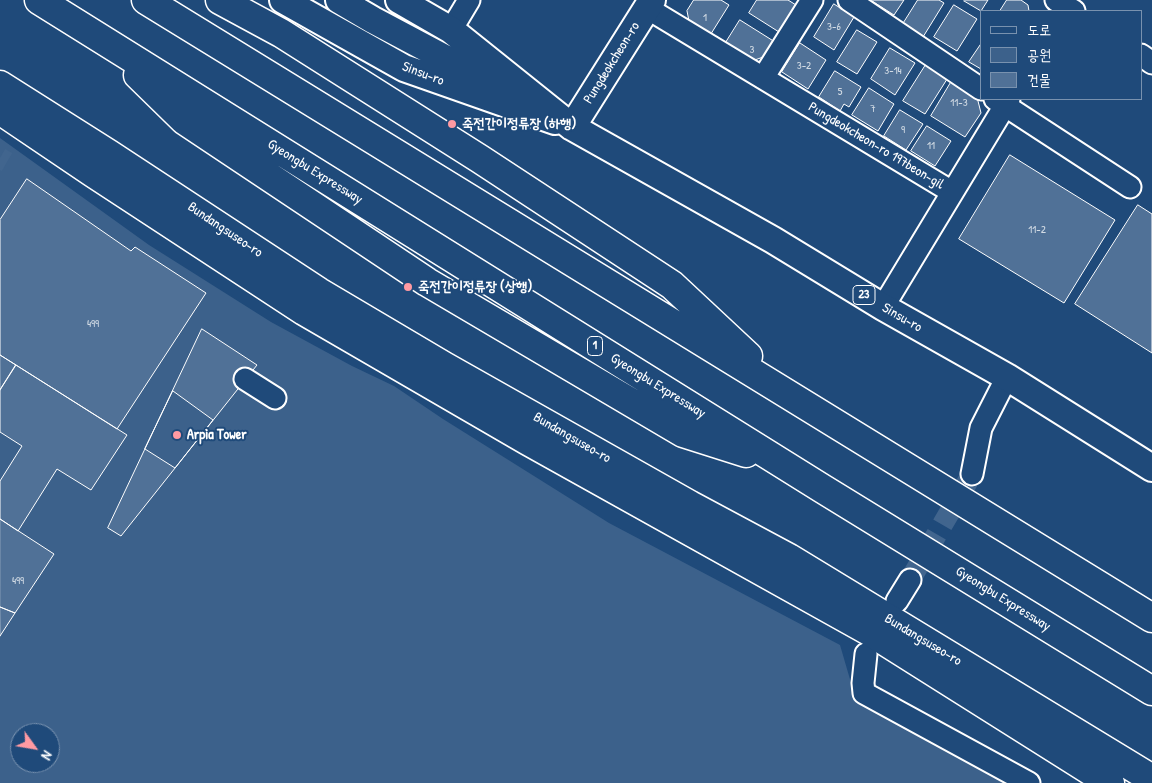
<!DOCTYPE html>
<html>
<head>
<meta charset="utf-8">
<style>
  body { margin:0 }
  #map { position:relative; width:1152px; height:783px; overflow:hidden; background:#1f4a7a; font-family:"Patrick Hand","Poor Story",sans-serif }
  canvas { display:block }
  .legend { position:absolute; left:980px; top:10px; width:162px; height:90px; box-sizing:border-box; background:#1f4a7a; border:1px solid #7992af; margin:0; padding:6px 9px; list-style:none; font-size:15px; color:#fff }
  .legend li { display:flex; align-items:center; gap:10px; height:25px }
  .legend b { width:25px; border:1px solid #7992af }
  .north { position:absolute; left:10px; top:723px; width:50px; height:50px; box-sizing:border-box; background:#1f4a7a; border:1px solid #7992af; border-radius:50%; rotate:122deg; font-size:14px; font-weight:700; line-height:20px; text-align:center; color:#fff }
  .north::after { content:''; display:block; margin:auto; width:18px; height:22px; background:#ff9aa2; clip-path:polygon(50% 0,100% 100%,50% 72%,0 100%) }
</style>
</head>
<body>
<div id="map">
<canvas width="1152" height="783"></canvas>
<ul class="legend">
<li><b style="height:6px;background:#1f4a7a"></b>도로</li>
<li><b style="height:14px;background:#3c618b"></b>공원</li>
<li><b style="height:14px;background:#507197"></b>건물</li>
</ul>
<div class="north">N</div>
</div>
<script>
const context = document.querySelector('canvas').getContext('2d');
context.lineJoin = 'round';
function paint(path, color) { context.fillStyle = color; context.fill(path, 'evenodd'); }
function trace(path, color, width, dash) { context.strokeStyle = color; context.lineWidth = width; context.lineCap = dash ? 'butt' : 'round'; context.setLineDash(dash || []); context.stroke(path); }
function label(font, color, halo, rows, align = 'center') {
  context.font = font + ' "Patrick Hand","Poor Story",sans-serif'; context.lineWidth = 4; context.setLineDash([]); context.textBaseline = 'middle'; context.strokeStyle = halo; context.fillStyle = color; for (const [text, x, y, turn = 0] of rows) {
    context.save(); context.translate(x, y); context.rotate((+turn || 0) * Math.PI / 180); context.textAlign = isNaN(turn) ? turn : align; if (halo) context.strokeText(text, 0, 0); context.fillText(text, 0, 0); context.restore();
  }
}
paint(new Path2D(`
  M0 138 149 245 271 322 352 366 394 386 443 419 609 523 840 645 854 693 1015 783H0ZM20 733H50V763H20Z`), '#3c618b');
const building = new Path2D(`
  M694 0H721L729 5 709 37 690 26 687 11Z
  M757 0H788L796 5 779 32 749 13Z
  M873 0H904L894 15 872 1Z
  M918 0H939L944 3 923 37 903 24Z
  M965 0H988L981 11 964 1Z
  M1007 0H1021L1028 5 1029 11H1000Z
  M834 4 854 17 834 50 814 37Z
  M954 5 977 19 957 51 934 37Z
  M740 20 775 42 766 56 752 61 725 44Z
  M857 30 877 42 857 74 837 62Z
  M800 43 826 60 808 89 782 72Z
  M981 44V69L969 62Z
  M890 48 915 63 895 95 871 79Z
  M927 63 949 76 925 114 903 101Z
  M835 71 861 87 849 107 844 104 840 111 819 97Z
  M953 79 976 93 981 113 965 137 931 116Z
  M869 88 894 104 878 131 852 115Z
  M900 110 923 124 906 150 884 136Z
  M927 126 951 141 935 166 911 151Z
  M1010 155 1115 220 1064 303 959 239Z
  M27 179 131 251 135 247 206 293 117 429 0 355V220Z
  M1138 205 1152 214V353L1075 304Z
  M202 329 257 365 121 536 108 528Z
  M0 355 16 365 0 390Z
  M16 365 127 435 91 490 57 469 18 531 0 519V481L22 446 0 432V390Z
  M173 391 213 420 175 468 145 449Z
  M0 519 54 554 15 613 0 607Z
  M0 607 15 613 0 636Z`);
paint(building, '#507197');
trace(building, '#fff', 1);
trace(new Path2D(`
  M0 158 7 162
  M910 580 972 474`), '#41658e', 21, [21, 11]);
const minor = new Path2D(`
  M849 0 981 89
  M1056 0 1074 11
  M647 8 952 192
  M451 30 469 0
  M1141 55 1152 63
  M763 78 812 0
  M995 99 1130 187
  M883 307 1009 99
  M245 379 275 398
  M972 474 981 428 1007 377
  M897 601 910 580
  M866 654 863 683 864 693 1029 783`);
const major = new Path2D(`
  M283 0 404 68 555 121
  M339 0 373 20 501 88
  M399 0 451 30 572 127 773 240 883 307 1007 377 1152 468
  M572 127 652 0`);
const highway = new Path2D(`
  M39 0 823 489 1152 691
  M146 0 1152 618
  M220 0 281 33 480 159 672 285 748 356
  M138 75 184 120 427 282 683 433 746 453
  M0 85 109 154 319 292 444 366 690 505 789 558 1152 779
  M0 110 93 173 304 311 528 441 867 630 1110 783`);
trace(minor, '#fff', 25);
trace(major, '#fff', 30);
trace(highway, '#fff', 31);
trace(minor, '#1f4a7a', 21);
trace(major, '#1f4a7a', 26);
trace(highway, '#1f4a7a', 28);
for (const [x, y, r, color] of [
  [452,124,5,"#ff9aa2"],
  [408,287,5,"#ff9aa2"],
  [177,435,5,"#ff9aa2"]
]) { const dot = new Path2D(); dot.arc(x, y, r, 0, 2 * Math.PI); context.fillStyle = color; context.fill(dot); trace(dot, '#1f4a7a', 2); }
label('11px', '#d3dce5', null, [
  ["1",705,18],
  ["3-6",834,27],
  ["3",752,50],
  ["3-2",804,66],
  ["3-14",893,71],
  ["5",840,92],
  ["11-3",959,103],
  ["7",873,109],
  ["9",903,130],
  ["11",931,146],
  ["11-2",1037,230],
  ["499",93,324],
  ["499",18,581]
]);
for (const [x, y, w] of [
  [864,295,22],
  [595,346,15]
]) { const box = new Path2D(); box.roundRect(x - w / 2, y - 9.5, w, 19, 4); context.fillStyle = '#1f4a7a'; context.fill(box); trace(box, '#fff', 1); }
label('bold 12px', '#fff', null, [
  ["23",864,295],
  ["1",595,346]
]);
label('14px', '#fff', '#1f4a7a', [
  ["Pungdeokcheon-ro",612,63,-58],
  ["Sinsu-ro",423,74,21],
  ["Pungdeokcheon-ro 197beon-gil",876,146,31],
  ["Gyeongbu Expressway",315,172,32],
  ["Bundangsuseo-ro",225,230,34],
  ["Sinsu-ro",902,318,30],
  ["Gyeongbu Expressway",658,386,32],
  ["Bundangsuseo-ro",572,438,30],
  ["Gyeongbu Expressway",1003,599,32],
  ["Bundangsuseo-ro",923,640,31]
]);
label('bold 14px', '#fff', '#1f4a7a', [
  ["죽전간이정류장 (하행)",462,124],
  ["죽전간이정류장 (상행)",418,287],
  ["Arpia Tower",187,435]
], 'left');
</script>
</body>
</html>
